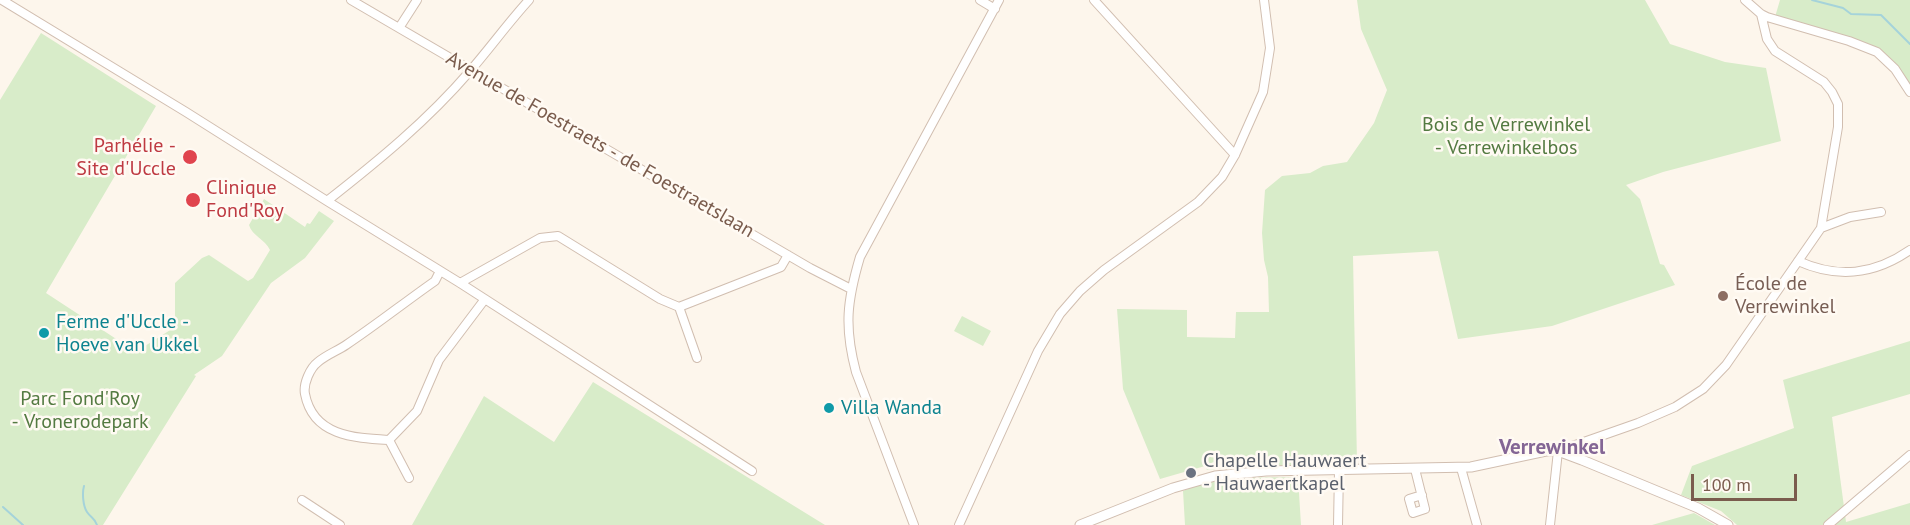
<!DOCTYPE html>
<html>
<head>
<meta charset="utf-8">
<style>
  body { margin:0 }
  #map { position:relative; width:1910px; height:525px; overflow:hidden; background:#fdf6ec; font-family:"PT Sans",sans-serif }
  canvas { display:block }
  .scale { position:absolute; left:1691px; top:474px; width:106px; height:27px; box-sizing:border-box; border:3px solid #7a5c4d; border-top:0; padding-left:8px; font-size:18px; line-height:21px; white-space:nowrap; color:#7a5c4d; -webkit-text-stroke:4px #fffaf3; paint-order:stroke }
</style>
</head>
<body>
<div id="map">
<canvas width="1910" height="525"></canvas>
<div class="scale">100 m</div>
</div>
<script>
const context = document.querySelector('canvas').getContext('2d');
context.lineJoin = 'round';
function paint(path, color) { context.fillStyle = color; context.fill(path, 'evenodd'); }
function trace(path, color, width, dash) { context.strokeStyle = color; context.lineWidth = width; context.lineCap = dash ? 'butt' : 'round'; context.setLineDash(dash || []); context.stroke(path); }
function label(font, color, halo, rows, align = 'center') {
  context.font = font + ' "PT Sans",sans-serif'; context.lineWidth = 5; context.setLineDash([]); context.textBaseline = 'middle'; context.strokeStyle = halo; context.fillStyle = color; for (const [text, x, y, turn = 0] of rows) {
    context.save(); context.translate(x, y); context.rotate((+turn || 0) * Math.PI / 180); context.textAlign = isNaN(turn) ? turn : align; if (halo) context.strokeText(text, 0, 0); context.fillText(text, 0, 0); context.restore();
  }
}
paint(new Path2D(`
  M1357 0H1645L1670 44 1725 62 1766 68 1781 141 1663 172 1626 185 1640 199 1660 264 1664 265 1675 285 1552 326 1458 339 1438 251 1353 256 1357 463 1234 467 1207 470 1205 466 1160 479 1123 389 1117 309 1187 310V337L1235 338 1236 312H1269L1268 277 1264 260 1262 233 1265 190 1282 176 1310 173 1323 166 1347 162 1374 123 1387 90 1361 29Z
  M1780 0H1910V84L1886 54 1875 49 1775 17Z
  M41 33 156 106 46 293 130 348 137 351 175 327V283L202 258 209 255 248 281 253 278 270 250C265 239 252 236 249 225L264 199 305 227 307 223 310 224 319 211 334 221 305 258 271 283 222 356 194 375 196 376 103 525H0V100Z
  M962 316 991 331 983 346 954 331Z
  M1910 341V394L1832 417 1846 522 1910 503V525H1737L1721 511 1681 495 1692 466 1794 428 1783 380Z
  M593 382 825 525H412L484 396 554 442Z
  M1298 477 1301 525H1185L1183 491C1219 475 1260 478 1298 477Z
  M1694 513 1715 525H1652Z`), '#d8ecc9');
trace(new Path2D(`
  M1812 0 1843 8 1851 14 1881 15 1910 44
  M84 486C82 493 83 506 87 512 91 518 95 518 97 525
  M3 507 23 525`), '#a5d3da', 2);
const minor = new Path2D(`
  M2 0 186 112 327 201 460 283 752 471
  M351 0 810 268 851 289
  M980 0 995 9
  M1094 0 1235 155
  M1745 0 1761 14 1767 17 1849 41 1877 52 1895 69 1910 92
  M399 28 417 0
  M327 201C378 161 427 121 470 71 490 48 508 23 529 0
  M1821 228 1850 217 1881 212
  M1798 261C1838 279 1874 275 1910 250
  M440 271 435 281C405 302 376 325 346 345 337 351 326 355 318 362 310 368 303 384 305 394 313 436 354 438 389 440L417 411 439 360 485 299
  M460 283 540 238 558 236 660 299 679 307 781 267 788 255
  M679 307 697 358
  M389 440 409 478
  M1461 468 1477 525
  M1415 469 1425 509 1413 513 1409 499 1422 495
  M302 500 340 525
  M914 525 856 372C844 327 847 301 860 257L999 0
  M959 525 1038 351 1060 314 1080 291 1104 270 1198 202 1222 177 1235 155 1263 92 1270 48 1264 0
  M1338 525 1339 470
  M1550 525 1558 451 1638 423 1675 407 1703 389 1726 365 1821 228 1838 127V104L1832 92 1824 82 1775 51 1767 39 1761 14
  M1828 525 1910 455`);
const tertiary = new Path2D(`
  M1080 525 1173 488 1215 476 1266 471 1471 467 1546 451H1558L1582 460 1698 508 1728 525`);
trace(minor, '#d1beb0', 10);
trace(tertiary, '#d1beb0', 11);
trace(minor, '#fff', 8);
trace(tertiary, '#fff', 9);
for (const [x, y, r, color] of [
  [190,157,8,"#e0444e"],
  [193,200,8,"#e0444e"],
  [1723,296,6,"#8d6e63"],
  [44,333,6,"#0f9aa8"],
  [829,408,6,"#0f9aa8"],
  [1191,473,6,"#6b7280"]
]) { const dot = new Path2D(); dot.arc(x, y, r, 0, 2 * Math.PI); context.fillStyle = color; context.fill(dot); trace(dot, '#fffaf3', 2); }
label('20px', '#537a41', '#fffaf3', [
  ["Bois de Verrewinkel",1506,125],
  ["- Verrewinkelbos",1506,148],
  ["Parc Fond'Roy",80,399],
  ["- Vronerodepark",80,422]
]);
label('20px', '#7a5c4d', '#fffaf3', [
  ["Avenue de Foestraets - de Foestraetslaan",600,145,30]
]);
label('20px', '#be3a42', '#fffaf3', [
  ["Parhélie -",176,146],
  ["Site d'Uccle",176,169],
  ["Clinique",206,188,"left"],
  ["Fond'Roy",206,211,"left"]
], 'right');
label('20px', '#785e54', '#fffaf3', [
  ["École de",1735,284],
  ["Verrewinkel",1735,307]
], 'left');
label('20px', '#0d838f', '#fffaf3', [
  ["Ferme d'Uccle -",56,322],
  ["Hoeve van Ukkel",56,345],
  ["Villa Wanda",841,408]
], 'left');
label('20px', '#5b616d', '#fffaf3', [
  ["Chapelle Hauwaert",1203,461],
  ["- Hauwaertkapel",1203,484]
], 'left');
label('bold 21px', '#846695', '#fffaf3', [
  ["Verrewinkel",1552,448]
]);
</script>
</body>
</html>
